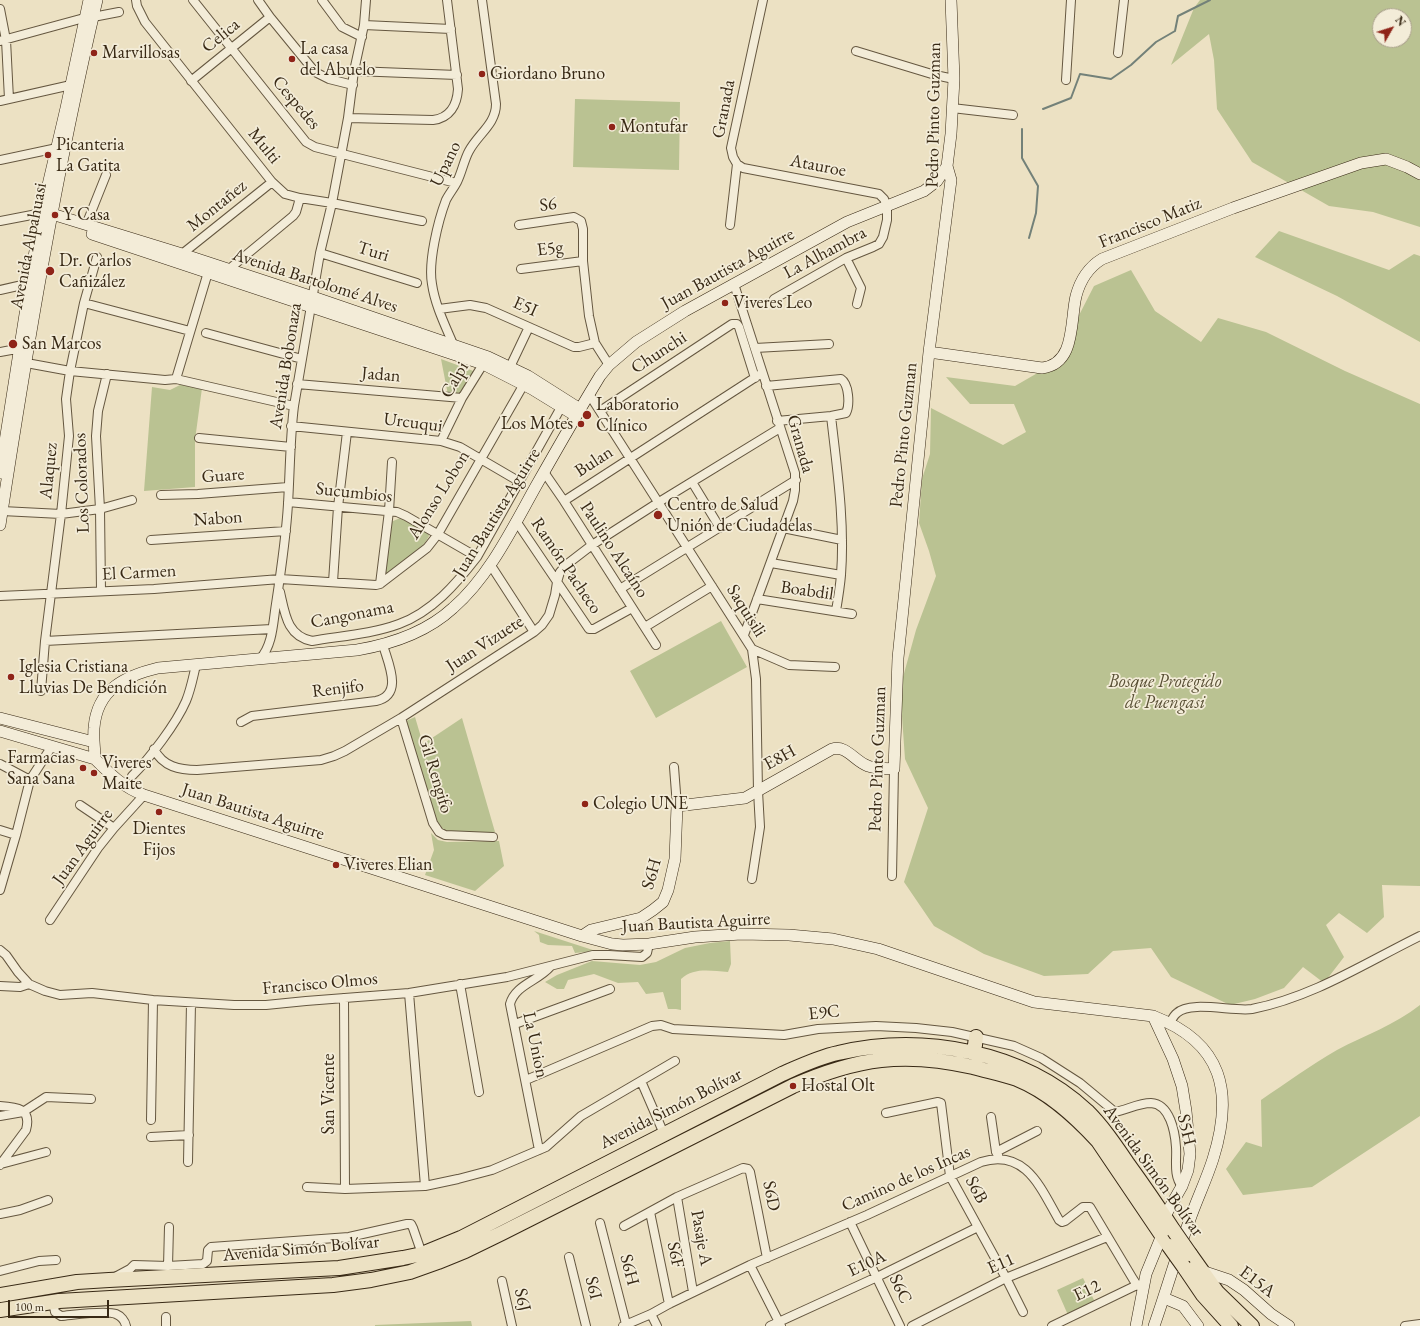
<!DOCTYPE html>
<html>
<head>
<meta charset="utf-8">
<style>
  body { margin:0 }
  #map { position:relative; width:1420px; height:1326px; overflow:hidden; background:#ece1c3; font-family:"EB Garamond",serif }
  canvas { display:block }
  .north { position:absolute; left:1372px; top:8px; width:40px; height:40px; box-sizing:border-box; background:#f3ecd8; border:1px solid #a89e8a; border-radius:50%; rotate:51deg; font-size:11px; font-weight:700; line-height:16px; text-align:center; color:#382915 }
  .north::after { content:''; display:block; margin:auto; width:14px; height:18px; background:#8f2418; clip-path:polygon(50% 0,100% 100%,50% 72%,0 100%) }
  .scale { position:absolute; left:8px; top:1300px; width:101px; height:18px; box-sizing:border-box; border:2px solid #382915; border-top:0; padding-left:5px; font-size:12px; line-height:14px; white-space:nowrap; color:#382915; -webkit-text-stroke:3px #f3ecd8; paint-order:stroke }
</style>
</head>
<body>
<div id="map">
<canvas width="1420" height="1326"></canvas>
<div class="north">N</div>
<div class="scale">100 m</div>
</div>
<script>
const context = document.querySelector('canvas').getContext('2d');
context.lineJoin = 'round';
function paint(path, color) { context.fillStyle = color; context.fill(path, 'evenodd'); }
function trace(path, color, width, dash) { context.strokeStyle = color; context.lineWidth = width; context.lineCap = dash ? 'butt' : 'round'; context.setLineDash(dash || []); context.stroke(path); }
function label(font, color, halo, rows, align = 'center') {
  context.font = font + ' "EB Garamond",serif'; context.lineWidth = 3.5; context.setLineDash([]); context.textBaseline = 'middle'; context.strokeStyle = halo; context.fillStyle = color; for (const [text, x, y, turn = 0] of rows) {
    context.save(); context.translate(x, y); context.rotate((+turn || 0) * Math.PI / 180); context.textAlign = isNaN(turn) ? turn : align; if (halo) context.strokeText(text, 0, 0); context.fillText(text, 0, 0); context.restore();
  }
}
paint(new Path2D(`
  M1200 0H1420V227L1373 212 1329 206 1252 162 1217 109 1214 60 1209 34 1171 65 1194 8ZM1380 16H1404V40H1380Z
  M575 99 680 102 679 170 573 167Z
  M1279 231 1389 270 1414 254 1420 256V342L1337 296 1255 257Z
  M1131 270 1155 311 1201 342 1218 318 1266 332 1345 371 1420 404V886L1382 885 1384 917 1367 933 1339 913 1326 925 1344 957 1324 983 1303 967 1284 988 1255 999 1230 1005 1171 977 1151 948 1113 951 1088 974 1044 976 984 954 934 926 904 882 928 808 905 759 900 688 916 630 936 576 929 551 919 523 922 479 930 454 931 408 1003 445 1026 432 1014 404H970L946 377 1015 386 1060 360 1074 325 1094 286Z
  M441 359 476 372 461 396 448 395Z
  M182 384 202 388 195 440V487L144 491 152 387 170 390Z
  M400 518 428 532 429 536C420 554 399 566 383 578L391 522Z
  M721 621 747 667 656 718 630 671Z
  M415 717 423 744 462 718 495 832H446L440 829 435 823 406 721Z
  M431 833 438 840 447 842 499 841 504 866 475 891 425 875 434 850Z
  M534 931 596 951 575 953 572 946 548 945 540 942 539 935Z
  M730 941 731 964 728 972C711 971 694 967 681 979V1010L676 1009H668L663 992 646 994 638 982 618 983 594 974 568 980 564 989H557L545 982 557 975 592 961 640 965 656 962 685 948 710 943Z
  M1420 1005V1116L1312 1187 1243 1195 1226 1169 1246 1142 1262 1147 1261 1100C1286 1083 1311 1065 1337 1050 1365 1035 1395 1025 1420 1005Z
  M1083 1278 1095 1302 1068 1315 1057 1290Z
  M471 1321 472 1326H375V1325Z`), '#bac292');
trace(new Path2D(`
  M1043 109 1071 98 1080 74 1111 79 1131 65 1156 42 1175 31 1178 16 1210 0
  M1022 129V158L1038 186 1036 213 1029 238`), '#738179', 2);
const street = new Path2D(`
  M136 0 137 6 145 22 272 182 285 194 300 198 332 203 422 221
  M193 0 306 142 315 147 456 183
  M258 0 270 17 315 72 329 79 353 85
  M322 0 342 27 362 37
  M0 9 6 40 9 99
  M93 17 119 12
  M364 25 451 29
  M0 41 84 18
  M856 51 935 75 954 79
  M1118 53 1124 0
  M354 71 457 75
  M1066 80 1071 0
  M191 81 270 17
  M0 101 71 85
  M952 108 1013 115
  M348 118 433 120C450 118 457 105 458 89L447 0
  M0 160 57 148
  M737 164 743 168 879 194 884 199 887 206V220L883 237 879 244 873 247 846 258 774 299
  M0 221 42 213
  M86 225 106 175
  M519 225 574 217 581 221 583 229V261L589 316 595 343 609 365
  M730 225 737 164 733 157 731 148 763 0
  M320 253 417 283
  M182 254 272 182
  M846 258 861 288 857 304
  M521 269 583 261
  M228 270 293 216 296 212 300 198
  M734 284 795 473V490L793 501 744 635
  M0 290 31 283
  M84 303 190 331
  M439 309 470 305 486 308 574 347H579L595 343
  M206 333 302 359
  M453 344C445 325 435 305 432 284 428 262 438 221 446 200 449 194 454 188 457 182 462 172 464 160 469 151 478 134 496 124 496 104L482 0
  M755 348 829 344
  M0 352 11 350H24
  M21 362 70 371 165 380 176 379 294 406
  M510 367 529 327
  M176 379 209 269
  M297 384 462 398
  M766 386 841 379C849 384 850 405 846 413L831 416 777 421
  M589 394 752 649 756 679 758 791 760 827 752 879
  M600 411 732 324H737L739 327 755 378
  M831 416C837 469 845 522 841 575 840 587 838 599 836 611
  M291 426 441 441 460 447 520 482
  M199 438 291 447
  M441 441 462 398 485 361
  M544 472 564 501 656 645
  M692 482 720 528
  M161 495 198 494 288 487
  M564 501 762 373
  M288 502 397 512 406 516 477 557
  M2 511 61 514 100 509 132 500
  M516 521 589 629H594L632 608
  M783 528 842 540
  M151 540 286 531
  M771 563 841 575
  M490 564 534 632
  M333 582 338 507 347 432
  M380 584 389 511 392 462
  M620 589 796 480
  M101 591 100 509 96 436 98 411 107 374
  M280 592C285 614 287 636 312 641 341 636 372 634 399 624 432 612 456 584 477 557L564 402
  M0 596 154 589 280 579 376 585 380 584 427 548 438 534 524 384
  M757 599 852 614
  M645 627 712 586
  M45 641 272 629
  M752 649 789 665 835 667
  M260 659C273 645 273 622 276 604 281 571 286 538 288 504 290 471 290 438 294 406L320 253 332 203 348 118 354 71 364 25 366 0
  M41 691 45 641 61 514 69 436 66 399 70 371 84 303 97 257
  M401 718 433 823 439 832 445 835 493 837
  M241 722 252 716 376 701C404 695 388 663 383 645
  M154 749C163 767 180 770 197 770L321 760 334 756 345 751 401 718 534 632 542 625 549 615 555 595 557 582 560 572 566 565 592 545 659 502 780 428
  M0 764 30 780
  M674 767 677 806
  M132 776C150 758 176 724 186 701 191 689 193 677 196 665
  M80 805 114 828
  M0 830 16 835
  M892 876 894 769
  M0 890 16 835 30 780 52 746
  M50 920 98 848 114 828 144 795
  M0 950 6 955 18 972 29 984 45 991 60 995 92 993 153 1000 234 1005H266L306 1001 409 993 507 977 593 955H609L642 957 647 953 649 944
  M460 984 479 1092
  M0 986 20 987 29 984
  M409 993 425 1186
  M344 998 345 1189
  M1170 1023C1172 1019 1174 1015 1177 1013 1190 1000 1234 1012 1252 1009 1313 997 1365 963 1420 936
  M515 1024 610 989
  M526 1080 652 1026 661 1025 673 1029 784 1035 818 1029 876 1026 916 1028 952 1032 1014 1046 1041 1058 1080 1083 1115 1112C1127 1110 1138 1103 1151 1103 1170 1104 1175 1132 1176 1147 1177 1159 1173 1176 1182 1186
  M641 1081 664 1134
  M0 1106C16 1107 32 1108 26 1130L0 1165
  M886 1113 938 1102 941 1103 950 1176 1006 1278 1023 1312
  M0 1116 23 1112 46 1097 91 1099
  M991 1117 996 1152 998 1155
  M151 1120 153 1000
  M151 1137 189 1135
  M539 1150 510 1004C515 985 538 981 550 967
  M996 1152 1037 1131
  M188 1162 191 1003
  M1 1164 46 1152
  M307 1187 345 1189 425 1186 458 1179 492 1170 546 1147 581 1116 675 1061
  M677 1197 693 1292
  M650 1212 669 1304
  M0 1214 20 1210 48 1200
  M850 1222 900 1326
  M600 1223 626 1324
  M624 1226 677 1197 743 1168 748 1169 750 1172 767 1258
  M569 1257 586 1326
  M750 1265 781 1326
  M168 1266 203 1264 207 1261 208 1250 211 1247 349 1237 407 1224H411L413 1228 422 1254
  M0 1271 39 1261 56 1260
  M115 1277 130 1269 134 1265 168 1266 169 1227
  M502 1281 512 1326
  M53 1302 55 1312 61 1316C73 1315 106 1310 116 1314 121 1316 125 1321 126 1326
  M651 1314 657 1326
  M166 1326V1317
  M623 1326 651 1314 669 1304 750 1265 867 1215 981 1162C1026 1148 1041 1189 1059 1220L1062 1222 1065 1221 1083 1207H1090L1133 1279 1137 1285 1143 1288
  M770 1326 877 1277 978 1227
  M912 1326 1006 1278 1107 1237
  M1052 1326 1137 1285
  M1405 1326 1420 1324`);
const secondary = new Path2D(`
  M947 166 937 181 924 191 847 222 685 311 636 342 609 365 600 376C578 412 557 449 536 486 513 527 489 577 453 608 427 632 392 644 357 650L158 668C125 676 97 689 94 728 93 738 95 749 95 759 109 773 124 788 144 795L582 936 612 944 623 945 649 944 695 937 741 934 789 935 833 939 878 949 1034 1002 1153 1016C1223 1043 1234 1092 1213 1159 1206 1181 1196 1201 1189 1222 1176 1256 1166 1292 1154 1326
  M42 213 52 214 182 254 313 297 488 357 528 376 580 409
  M92 234 483 364 532 389 576 416
  M929 352 1042 368C1076 364 1070 321 1076 296 1080 281 1089 267 1102 259L1233 208 1361 163 1386 159 1407 167 1420 174
  M0 473 40 219 66 108 89 0
  M0 525C27 349 56 173 97 0
  M0 718 94 742
  M0 731 95 759
  M582 936 591 930 641 918 653 910 663 902 668 890 675 859 677 806 745 798 832 749C847 745 854 761 868 766 875 769 886 768 894 769L898 658 929 352 951 180 947 166 951 134 954 79 951 0
  M1153 1016 1173 1059 1182 1086 1186 1111 1190 1154 1188 1170 1182 1186 1165 1216
  M1202 1271 1229 1280 1244 1290 1271 1314 1289 1326
  M1164 1298 1183 1306 1198 1326
  M1136 1326 1146 1274 1162 1235`);
const highway = new Path2D(`
  M974 1053 976 1037
  M1190 1254 1217 1292 1252 1326
  M1184 1267 1203 1295 1231 1326
  M0 1295 77 1282 109 1280 339 1268 403 1258 422 1254 461 1238 782 1074C800 1066 819 1057 838 1053 922 1033 1023 1051 1087 1111 1103 1127 1115 1145 1128 1164 1144 1186 1159 1208 1174 1231
  M0 1310 59 1301 333 1285 371 1280 410 1272 438 1262 465 1251 502 1233 793 1086C857 1058 904 1051 973 1067 987 1071 1003 1074 1017 1079 1049 1092 1075 1116 1098 1141L1169 1246`);
trace(street, '#655740', 10);
trace(secondary, '#382915', 12);
trace(highway, '#382915', 16);
trace(street, '#f3ecd8', 8);
trace(secondary, '#f3ecd8', 11);
trace(highway, '#ece1c3', 14);
const highwayBridge = new Path2D(`
  M1174 1231 1190 1254
  M1169 1246 1184 1267`);
trace(highwayBridge, '#382915', 16, []);
trace(highwayBridge, '#ece1c3', 14);
for (const [x, y, r, color] of [
  [94,53,4,"#8f2418"],
  [292,59,4,"#8f2418"],
  [482,74,4,"#8f2418"],
  [612,127,4,"#8f2418"],
  [48,155,4,"#8f2418"],
  [55,215,4,"#8f2418"],
  [50,271,5,"#8f2418"],
  [725,303,4,"#8f2418"],
  [13,344,5,"#8f2418"],
  [587,415,5,"#8f2418"],
  [581,424,4,"#8f2418"],
  [658,515,5,"#8f2418"],
  [11,677,4,"#8f2418"],
  [83,768,4,"#8f2418"],
  [94,773,4,"#8f2418"],
  [585,804,4,"#8f2418"],
  [159,812,4,"#8f2418"],
  [336,865,4,"#8f2418"],
  [793,1086,4,"#8f2418"]
]) { const dot = new Path2D(); dot.arc(x, y, r, 0, 2 * Math.PI); context.fillStyle = color; context.fill(dot); trace(dot, '#f3ecd8', 1.5); }
label('18px', '#382915', '#f3ecd8', [
  ["Celica",221,36,-39],
  ["Cespedes",296,103,50],
  ["Granada",724,109,-79],
  ["Pedro Pinto Guzman",934,115,-89],
  ["Multi",264,146,51],
  ["Upano",446,164,-64],
  ["Atauroe",818,166,11],
  ["S6",548,205,-7],
  ["Montañez",217,206,-39],
  ["Francisco Matiz",1150,223,-22],
  ["Avenida Alpahuasi",29,246,-79],
  ["E5g",550,249,-7],
  ["Turi",373,252,17],
  ["La Alhambra",825,253,-28],
  ["Juan Bautista Aguirre",728,269,-29],
  ["Avenida Bartolomé Alves",315,281,18],
  ["E5I",525,307,24],
  ["Chunchi",659,353,-33],
  ["Avenida Bobonaza",286,366,-81],
  ["Jadan",381,375,5],
  ["Calpi",455,380,-60],
  ["Urcuqui",413,423,7],
  ["Pedro Pinto Guzman",904,435,-84],
  ["Granada",800,444,74],
  ["Bulan",594,462,-33],
  ["Alaquez",49,471,-84],
  ["Guare",223,476,-4],
  ["Los Colorados",82,483,-92],
  ["Sucumbios",354,493,6],
  ["Alonso Lobon",439,495,-58],
  ["Juan Bautista Aguirre",497,513,-58],
  ["Nabon",218,519,-4],
  ["Paulino Alcaíno",614,550,57],
  ["Ramón Pacheco",566,566,56],
  ["El Carmen",139,573,-3],
  ["Boabdil",807,591,8],
  ["Saquisili",746,611,58],
  ["Cangonama",352,615,-11],
  ["Juan Vizuete",485,644,-33],
  ["Renjifo",338,689,-7],
  ["E8H",780,758,-29],
  ["Pedro Pinto Guzman",878,759,-88],
  ["Gil Rengifo",435,774,73],
  ["Juan Bautista Aguirre",253,812,18],
  ["Juan Aguirre",83,847,-54],
  ["S6H",652,874,-74],
  ["Juan Bautista Aguirre",696,923,-3],
  ["Francisco Olmos",320,984,-5],
  ["E9C",824,1013,-6],
  ["La Union",535,1045,78],
  ["San Vicente",329,1094,-90],
  ["Avenida Simón Bolívar",671,1109,-27],
  ["S5H",1186,1130,76],
  ["Avenida Simón Bolívar",1153,1171,54],
  ["Camino de los Incas",906,1179,-24],
  ["S6B",976,1190,62],
  ["S6D",771,1196,79],
  ["Pasaje A",701,1238,80],
  ["Avenida Simón Bolívar",301,1249,-5],
  ["S6F",675,1255,78],
  ["E10A",867,1264,-25],
  ["E11",1001,1264,-24],
  ["S6H",629,1270,75],
  ["E15A",1257,1282,37],
  ["S6I",593,1288,76],
  ["S6C",900,1289,65],
  ["E12",1087,1291,-25],
  ["S6J",522,1300,77]
]);
label('18px', '#382915', '#f3ecd8', [
  ["La casa",300,49],
  ["del Abuelo",300,70],
  ["Marvillosas",102,53],
  ["Giordano Bruno",490,74],
  ["Montufar",620,127],
  ["Picanteria",56,145],
  ["La Gatita",56,166],
  ["Y Casa",63,215],
  ["Dr. Carlos",59,261],
  ["Cañizález",59,282],
  ["Viveres Leo",733,303],
  ["San Marcos",22,344],
  ["Laboratorio",596,405],
  ["Clínico",596,426],
  ["Los Motes",573,424,"right"],
  ["Centro de Salud",667,505],
  ["Unión de Ciudadelas",667,526],
  ["Iglesia Cristiana",19,667],
  ["Lluvias De Bendición",19,688],
  ["Farmacias",75,758,"right"],
  ["Sana Sana",75,779,"right"],
  ["Viveres",102,763],
  ["Maite",102,784],
  ["Colegio UNE",593,804],
  ["Dientes",159,829,"center"],
  ["Fijos",159,850,"center"],
  ["Viveres Elian",344,865],
  ["Hostal Olt",801,1086]
], 'left');
label('italic 18px', '#584f34', '#f3ecd8', [
  ["Bosque Protegido",1165,682],
  ["de Puengasi",1165,703]
]);
</script>
</body>
</html>
